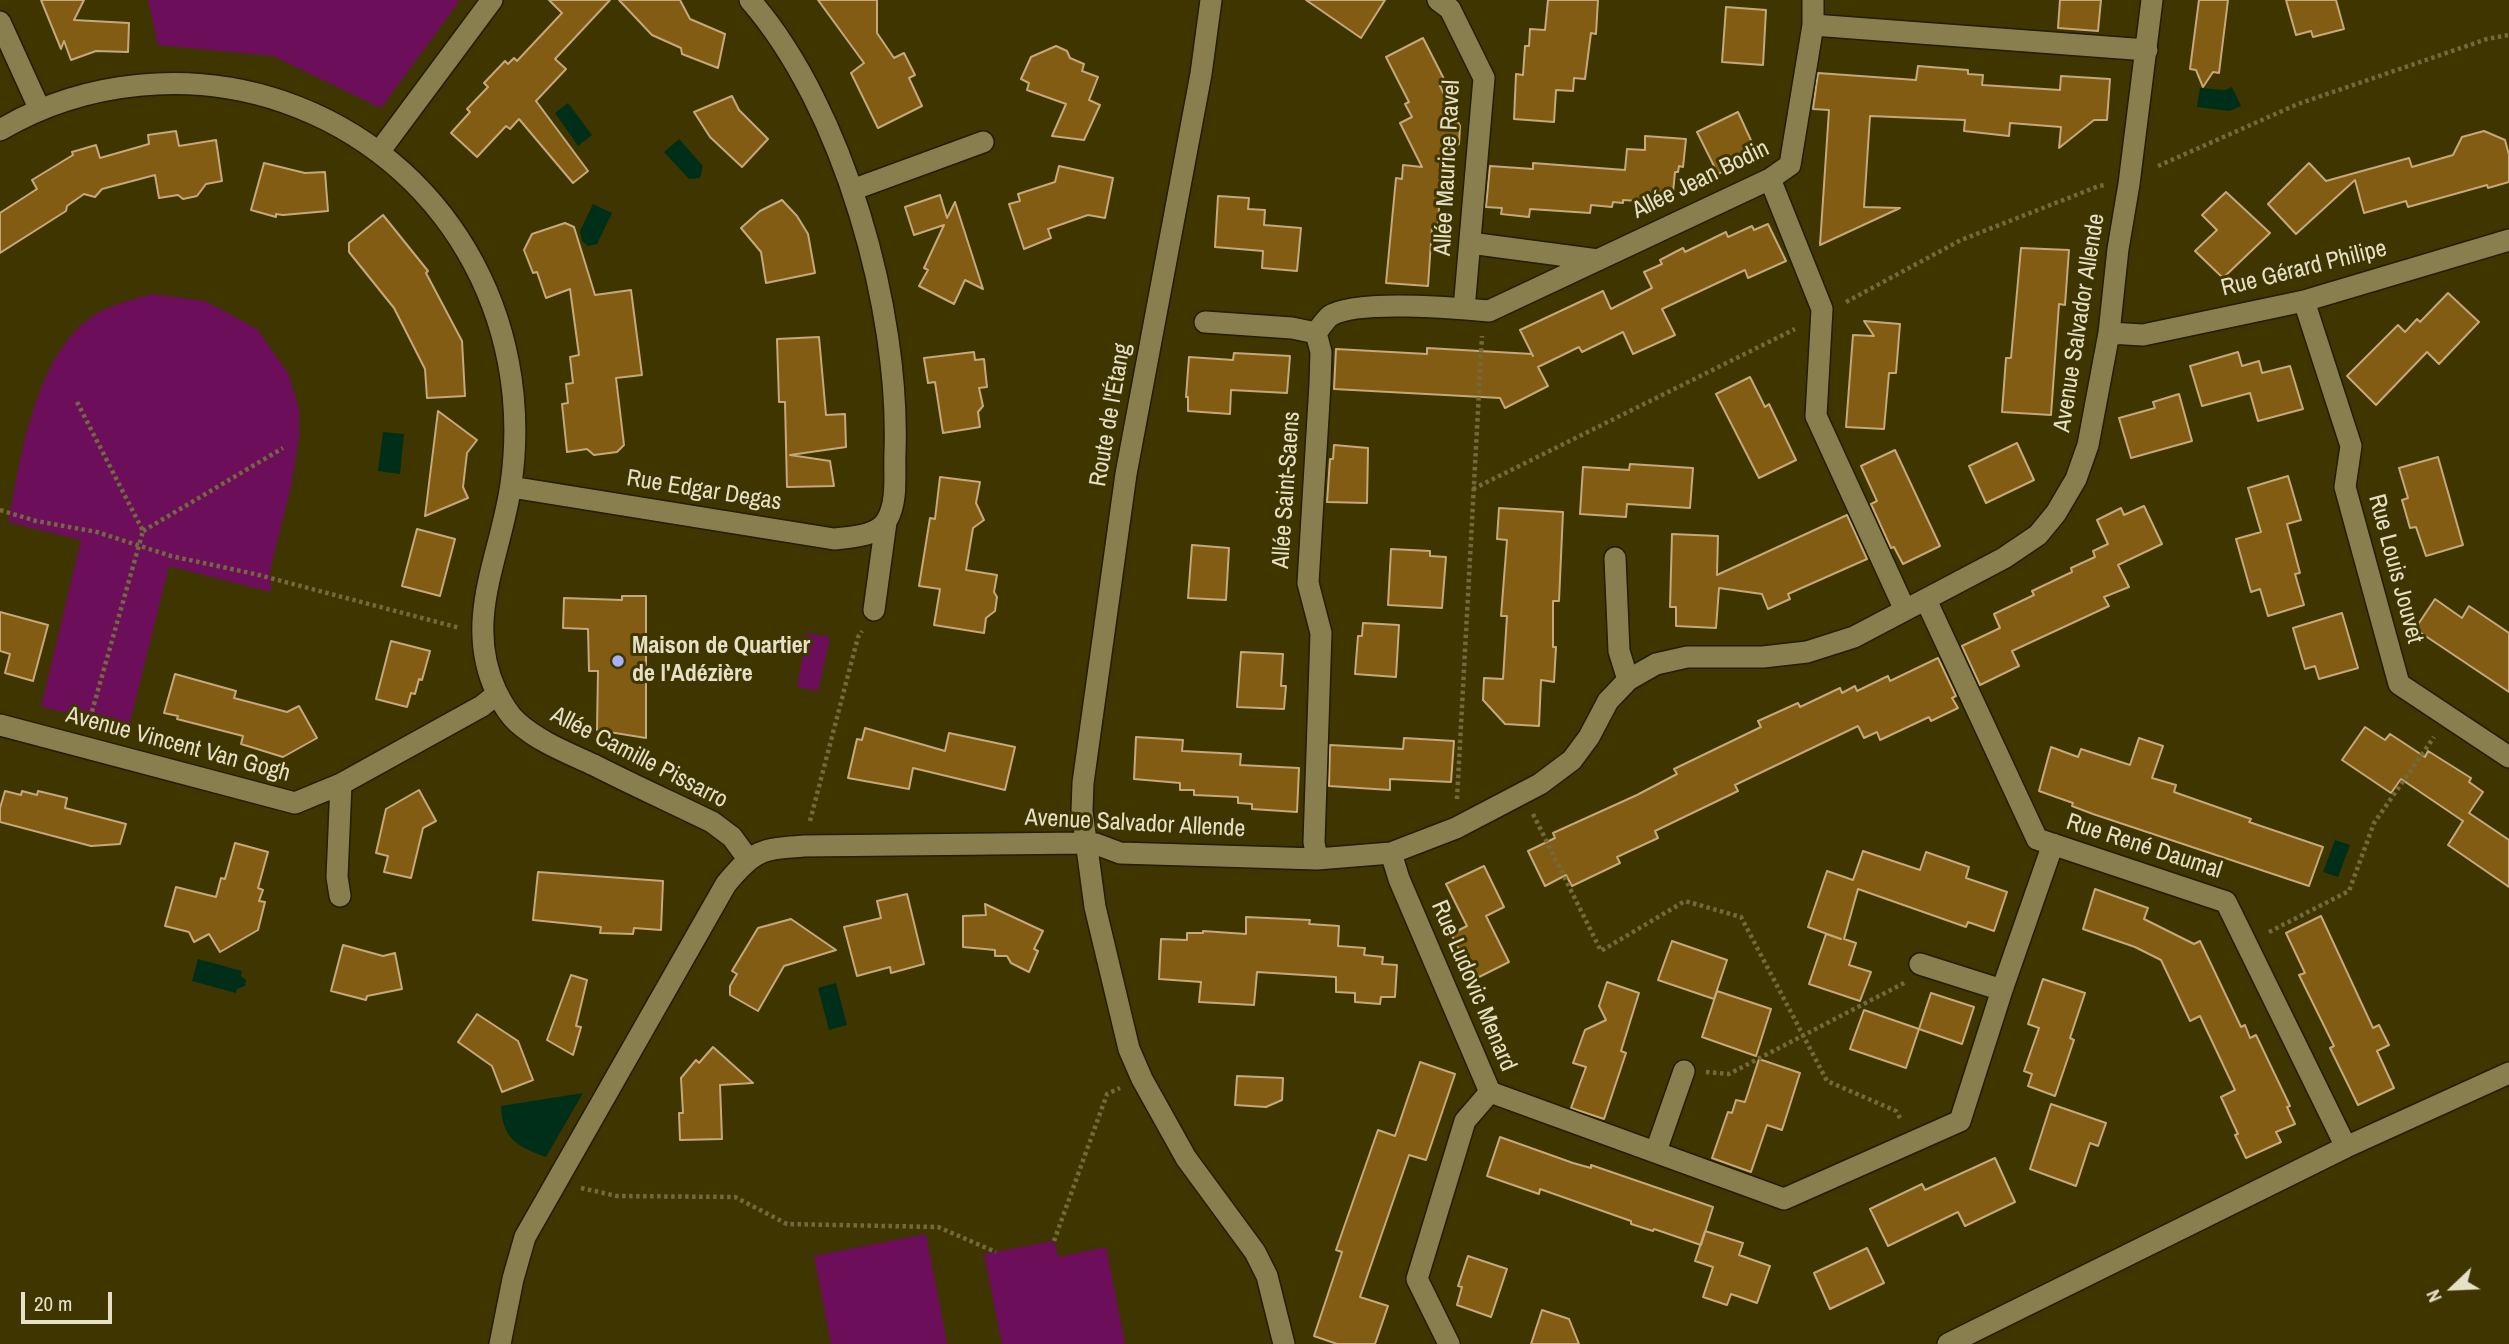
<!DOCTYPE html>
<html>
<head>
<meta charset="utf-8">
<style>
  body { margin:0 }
  #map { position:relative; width:2509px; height:1344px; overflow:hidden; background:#3f3500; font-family:"Archivo Narrow",sans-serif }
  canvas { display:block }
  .north { position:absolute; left:2418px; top:1253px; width:70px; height:70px; -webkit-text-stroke:5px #3f3500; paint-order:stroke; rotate:247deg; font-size:19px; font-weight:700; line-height:28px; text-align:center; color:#e6e0c7 }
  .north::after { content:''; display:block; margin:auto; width:24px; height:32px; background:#e6e0c7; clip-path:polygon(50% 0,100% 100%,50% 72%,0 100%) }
  .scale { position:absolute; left:21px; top:1292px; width:91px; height:32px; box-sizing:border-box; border:4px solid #e6e0c7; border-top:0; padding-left:9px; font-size:21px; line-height:24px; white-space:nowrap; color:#e6e0c7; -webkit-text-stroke:5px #3f3500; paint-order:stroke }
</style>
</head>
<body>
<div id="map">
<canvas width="2509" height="1344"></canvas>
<div class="north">N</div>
<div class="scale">20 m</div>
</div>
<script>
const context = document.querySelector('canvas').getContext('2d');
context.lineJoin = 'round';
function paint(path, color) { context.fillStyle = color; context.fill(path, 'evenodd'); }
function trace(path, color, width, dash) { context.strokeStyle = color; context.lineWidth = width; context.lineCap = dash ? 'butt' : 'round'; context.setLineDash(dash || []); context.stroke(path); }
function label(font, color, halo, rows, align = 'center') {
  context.font = font + ' "Archivo Narrow",sans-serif'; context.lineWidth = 6; context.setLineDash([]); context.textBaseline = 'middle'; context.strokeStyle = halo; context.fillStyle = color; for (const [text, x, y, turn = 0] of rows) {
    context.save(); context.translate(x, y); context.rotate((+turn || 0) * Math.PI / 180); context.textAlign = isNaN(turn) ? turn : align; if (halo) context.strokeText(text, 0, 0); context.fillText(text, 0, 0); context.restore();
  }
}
paint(new Path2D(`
  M148 0H460L381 108 273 56 158 45Z
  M151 294 205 301 257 329 288 373 299 409V438L291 487 270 570 271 592 169 566 129 726 41 707 81 540 8 522C21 457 35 352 96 314 112 304 134 300 151 294Z
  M807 633 830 637 818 691 797 687Z
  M926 1234 947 1344H831L814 1256Z
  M1054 1241 1058 1257 1106 1247 1125 1344H1002L984 1254Z`), '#6d0e5b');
paint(new Path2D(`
  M2232 87 2241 106 2230 111 2197 107 2200 88 2225 90Z
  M568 103 592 135 578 146 555 113Z
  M679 139 703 166 700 178 689 179 664 152Z
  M593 204 612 213 597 244 588 246 582 241 580 231Z
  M383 432 404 434 400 474 378 471Z
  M2335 840 2350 845 2338 877 2323 872Z
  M198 959 242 971 241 976 246 980 245 986 237 989 236 993 192 981Z
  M836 983 847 1025 829 1030 818 988Z
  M583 1093 546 1157C518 1147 502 1139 501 1106Z`), '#002f19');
const building = new Path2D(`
  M41 0H84L74 20 129 23 128 52 96 51 71 60 64 41 61 49Z
  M549 0H610L555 59 566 69 536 101 588 171 573 183 519 119 510 129 506 126 477 157 451 133 470 112 467 109 488 87 484 83 505 61 508 64 514 58 517 61 562 13Z
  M619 0H680L690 19 725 34 718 68 682 54 681 48 652 35Z
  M818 0H877V33L894 58 904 53 915 75 909 78 922 106 878 128 851 73 864 63Z
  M1306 0H1385L1361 38Z
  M1548 0H1598L1596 34 1591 33 1585 79 1574 78 1573 91 1556 90 1554 122 1514 119 1516 74 1523 75 1525 46H1529L1530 29 1545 30Z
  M2060 0H2101L2098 31 2058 28Z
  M2199 0H2228L2219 73 2213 72 2203 87 2196 70 2190 69Z
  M2286 0H2336L2344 29 2313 37 2311 31 2296 35Z
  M1726 7 1766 10 1763 65 1722 62Z
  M1423 38 1446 83 1440 86 1460 126 1459 144 1442 153 1438 227H1432L1428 286 1386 283 1396 178 1402 179 1403 165 1422 167 1400 123 1412 117 1405 104 1409 102 1386 57Z
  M1056 46 1067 51 1070 58 1084 64 1082 71 1098 77 1089 100 1100 105 1084 140 1052 136 1066 104 1027 90 1029 83 1021 79 1031 57Z
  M1918 66 1968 70V74L1983 75 1982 85 2060 90 2061 76 2110 79 2107 120H2094L2059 148 2061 127 2010 123 2009 136 1964 131 1965 120 1870 116 1864 207 1900 208 1820 245 1829 110 1813 109 1818 73 1916 80Z
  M732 96 739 110 768 139 742 167 710 137 694 112Z
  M1738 112 1755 149 1740 157 1742 162 1718 174 1697 132Z
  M176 131 179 146 216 140 222 181 206 184 197 196 183 199 178 195 159 198 155 175 102 189 95 197 84 194 67 206 66 211 0 253V213L37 189 32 180 73 155 72 152 96 145 100 158 149 144 148 135Z
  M2484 131 2505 140 2509 155V182L2488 188 2487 185 2408 207 2406 201 2364 213 2355 180 2296 234 2268 204 2309 163 2326 181 2409 158 2412 167 2453 155 2462 137Z
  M1645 136 1686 139 1683 167 1679 166 1678 172H1675L1672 203 1623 200V203L1613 202 1612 207 1591 205 1590 213 1530 209 1529 217 1501 214 1502 208 1486 207 1490 166 1533 169V163L1625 170 1627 149 1645 150Z
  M264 163 305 173 325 172 328 211 283 215 276 214V217L251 210Z
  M1059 166 1113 178 1105 218 1088 215 1048 229 1051 238 1024 249 1009 204 1020 201 1018 194 1055 182Z
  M2226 192 2270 233 2223 278 2195 251 2217 230 2202 215Z
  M940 195 947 218 955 202 983 289 965 280 954 304 919 286 928 270 924 268 944 225 914 235 905 207Z
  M1218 196 1249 198 1248 209 1265 210 1264 225 1301 228 1297 271 1262 268 1263 251 1215 247Z
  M782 200 797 216 808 234 815 273 766 283 761 252 741 228 760 211Z
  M383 215 428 271 426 273 462 341 465 396 427 398 425 369 394 308 349 252V243Z
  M565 223 574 227 595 295 631 290 642 375 616 378 624 445 617 452 594 455 587 449 567 452 562 404 568 403 566 384 573 383 570 357 579 355 570 289 546 298 537 272 533 273 524 250 532 234Z
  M1768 224 1786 261 1748 278 1745 270 1662 309 1675 335 1633 354 1623 332 1582 352 1579 347 1538 367 1548 386 1505 408 1500 398 1334 389 1336 349 1427 354V348L1532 354 1533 356 1520 330 1603 291 1611 309 1652 288 1644 272 1662 264 1660 260 1683 248 1685 252 1726 232 1728 237 1752 226 1754 230Z
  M2021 248 2069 250 2065 305 2059 304 2051 415 2002 412 2006 358H2011Z
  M2448 293 2479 322 2439 364 2427 352 2376 405 2347 376 2398 325 2405 332 2417 319 2420 322Z
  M1864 321 1900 324 1896 373H1889L1884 429 1846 427 1853 335 1874 336Z
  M819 337 826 415 845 414 846 447 790 455 830 461 834 486 787 487 785 402H779L777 339Z
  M974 352 975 360 984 359 987 387 979 388 983 406 978 412 980 427 943 433 935 382 928 383 924 358Z
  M2238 352 2242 366 2259 361 2262 373 2290 366 2303 409 2258 421 2250 393 2202 406 2190 366Z
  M1234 353 1290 356 1287 393 1231 390 1230 414 1188 411V397H1186L1189 357 1233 360Z
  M1750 377 1765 407 1769 404 1796 460 1759 478 1716 394Z
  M2179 394 2192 441 2131 458 2119 418 2155 408 2153 402Z
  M438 411 477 440 467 453 463 487 468 498 425 516Z
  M2017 443 2034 480 1986 503 1969 466Z
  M1334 445 1368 448 1367 503 1327 502 1330 459H1333Z
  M1895 450 1940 546 1903 564 1894 547 1891 548 1871 504 1877 501 1861 466Z
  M2438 457 2463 545 2426 556 2416 527 2410 528 2402 500 2408 498 2399 468Z
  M1630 464 1693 468 1690 508 1627 504 1626 517 1580 514 1583 467 1629 470Z
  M2288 476 2301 520 2287 524 2300 573 2295 574 2304 605 2268 616 2260 589 2251 592 2236 539 2261 532 2248 488Z
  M940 477 980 482 976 503 984 520 973 528 966 570 997 575 994 592 997 597 995 611 986 618 984 633 934 625 940 589 919 586 930 518 935 519Z
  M2144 506 2162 544 2118 565 2129 587 2104 597 2109 606 2012 651 2019 666 1980 685 1962 646 2000 628 1994 614 2034 595 2032 591 2072 572 2071 568 2095 557 2093 551 2108 544 2097 520 2121 508 2124 515Z
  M1499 508 1563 512 1559 601H1553V647H1556L1554 682 1541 680 1539 726 1505 724 1483 700 1484 678 1503 679 1507 616H1501L1507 540 1497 539Z
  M1847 515 1867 559 1788 594 1790 599 1768 609 1762 594 1719 588 1716 628 1676 626V607H1670L1672 534 1718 536 1717 575Z
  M417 529 455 539 440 596 402 586Z
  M1192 545 1229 548 1226 600 1188 598Z
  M1391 549 1430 551V556L1446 557 1442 608 1388 605Z
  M622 596H646V738L597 730 598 671H589L588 629 563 628 564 598 622 600Z
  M2435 599 2462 618 2469 606 2509 633V692L2415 629Z
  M0 612 48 625 33 681 5 673 10 654 0 651Z
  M2342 613 2358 668 2319 679 2315 666 2305 669 2293 628Z
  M1363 623 1399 625 1396 677 1355 674 1358 636H1362Z
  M391 641 430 651 422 680 419 679 415 694 411 693 407 707 376 699Z
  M1241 652 1283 654 1281 686H1286L1284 709 1237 707Z
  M1938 658 1956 696 1952 698 1958 708 1931 721 1929 717 1880 740 1877 732 1864 738 1858 726 1735 785 1738 791 1655 831 1658 838 1617 857 1620 863 1572 886 1566 875 1545 886 1528 851 1555 838 1553 833 1637 795 1677 774 1674 769 1761 727 1758 721 1798 703 1800 707 1840 688 1842 693 1855 686 1857 691 1888 676 1890 681Z
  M175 674 236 691 234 698 287 712 299 706 317 738 283 757 241 744 243 736 177 719 178 716 164 713Z
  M2365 727 2385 740 2390 734 2425 757 2428 751 2471 778 2469 782 2483 792 2469 813 2509 840V887L2448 845 2463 821 2401 779 2391 793 2342 760Z
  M865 728 945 751 949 733 1015 747 1005 790 913 768 909 789 848 778 857 739 862 740Z
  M1136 737 1183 740 1182 751 1241 754 1240 765 1299 768 1297 812 1252 809V804L1238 803V797L1194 795V790H1180V783L1134 779Z
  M1404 738 1454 741 1451 782 1390 779V790L1329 786 1330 745 1403 749Z
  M2139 738 2163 746 2152 778 2176 785 2174 792 2251 819 2249 822 2323 847 2309 886 2093 814 2072 806 2073 803 2039 791 2051 747 2078 757 2081 749 2130 765Z
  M419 790 436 821 423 828 411 878 384 872 388 856 376 853 386 809Z
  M5 791 21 795 22 791 37 795 38 791 67 798 65 808 126 824 120 844 91 846 0 822V808Z
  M235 843 268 852 258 888 263 890 259 901 265 902 258 930 220 952 209 934 194 942 189 932 165 926 176 887 216 897 221 878 225 879Z
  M1863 851 1920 870 1926 852 1969 867 1966 878 2007 892 1994 931 1968 922 1966 927 1858 889 1844 939 1856 943 1849 965 1871 972 1860 1001 1809 984 1826 934 1841 939 1808 927 1827 871 1853 880Z
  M1484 866 1504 907 1486 916 1509 962 1475 979 1451 934 1467 926 1446 884Z
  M538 872 663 881 661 930 634 928 633 934 600 933 601 927 533 920Z
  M2095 889 2148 908 2144 919 2194 944 2200 941 2241 1027 2245 1025 2250 1038 2256 1035 2290 1106 2287 1107 2295 1124 2276 1132 2281 1142 2246 1158 2235 1135 2238 1134 2221 1097 2235 1090 2200 1016 2190 1021 2161 960 2135 947 2083 929Z
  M907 894 924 964 891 973 890 967 857 976 844 927 881 918 877 901Z
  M985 904 1043 931 1034 949 1038 951 1029 972 1011 963 1007 956H995V950L963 947V916L986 915Z
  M2321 916 2373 1028 2379 1025 2389 1045 2377 1051 2394 1088 2358 1105 2330 1048 2334 1046 2299 975 2305 973 2286 933Z
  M1246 917 1310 920 1309 924 1339 926 1338 946 1365 948 1364 955 1383 957 1382 964 1397 965 1395 997H1381L1380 1004 1355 1002V993L1336 992V977L1257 972 1254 1005 1199 1002 1201 982 1159 979 1161 939 1187 940V933H1203V931L1246 934Z
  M791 919 836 950 784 966 758 1011 730 995V986L737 974 732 971 758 928Z
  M1672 941 1727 960 1714 999 1658 980Z
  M343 945 383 956 395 953 402 989 367 996 366 1000 331 991Z
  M571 975 587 980 576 1026 581 1027 573 1055 547 1040Z
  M2043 979 2085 993 2070 1038 2074 1040 2055 1096 2028 1086 2032 1074 2024 1071 2039 1028 2028 1024Z
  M1607 982 1639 993 1621 1051 1626 1053 1604 1119 1571 1108 1586 1067 1573 1063 1585 1030 1606 1020 1599 1006Z
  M1717 991 1771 1009 1756 1056 1702 1037Z
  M1931 993 1974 1007 1962 1044 1919 1029Z
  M1864 1010 1919 1029 1906 1068 1850 1049Z
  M477 1014 518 1041 533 1080 502 1092 492 1066 458 1042Z
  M713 1047 753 1083 720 1085 722 1139 680 1140 679 1113H683L681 1078 696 1060 699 1063Z
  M1759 1059 1800 1073 1782 1130 1767 1125 1751 1172 1712 1158 1728 1112 1732 1113 1736 1100 1745 1102Z
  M1420 1062 1455 1074 1426 1160 1409 1155 1360 1297 1388 1306 1375 1344H1337L1314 1336 1342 1252 1336 1250 1378 1130 1395 1136Z
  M1237 1076 1283 1078 1282 1100 1266 1107 1235 1105Z
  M2051 1104 2106 1123 2098 1146 2090 1143 2076 1186 2030 1169Z
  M1500 1137 1573 1163 1591 1168V1165L1713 1207 1701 1245 1654 1229 1653 1231 1631 1224V1221L1540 1189 1539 1194 1487 1176Z
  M1995 1158 2015 1202 1965 1226 1958 1212 1888 1246 1870 1209 1922 1184 1925 1190Z
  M1705 1231 1743 1243 1739 1255 1770 1266 1757 1303 1731 1294 1727 1305 1703 1297 1713 1267 1695 1261Z
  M1867 1248 1884 1283 1830 1309 1814 1273Z
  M1468 1256 1507 1269 1491 1317 1457 1305 1462 1287 1458 1286Z
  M1542 1310 1569 1319 1579 1344H1531Z`);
paint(building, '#825c12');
trace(building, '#c5a87b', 2);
const minor = new Path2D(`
  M1211 0 1201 74 1126 474 1083 783 1082 811 1095 907 1129 1049 1142 1079 1186 1158 1255 1252 1267 1276 1284 1344
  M1438 0 1450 9 1484 78 1464 309
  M0 22 40 110
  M1813 25 2147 50
  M0 130C85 80 191 70 284 102 445 158 535 317 511 484 501 556 463 620 496 691 501 701 509 715 517 722 539 742 568 753 594 765 633 785 673 803 712 822L732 837 748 859
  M379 152 492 0
  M1770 179 1822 309 1816 416 1905 610
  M852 190 983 142
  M1470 243 1598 260
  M2304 301 2351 446 2345 487 2399 684 2509 757
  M1205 322 1292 328 1316 333C1320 328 1325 320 1330 316 1355 299 1457 308 1489 311L1770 179 1790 165 1813 25V0
  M1316 333 1321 352 1320 384 1308 583 1321 633 1314 842 1317 859
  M2109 333 2143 335 2304 301 2509 240
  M511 487 834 539C851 537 877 537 887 520 898 501 894 474 895 452 900 311 844 108 750 0
  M1615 558 1619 651 1628 680
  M1926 600 2037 839 2226 902 2346 1147
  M874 610 886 522
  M0 725 295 803 341 784 482 706 497 694
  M1391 853 1399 879 1490 1092 1784 1199 1960 1121 2002 990
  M340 896 337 877 341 784
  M1920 964 2002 990 2053 844
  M1656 1151 1684 1071
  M500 1344 513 1279 525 1237 726 884C754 850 761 849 804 846L1086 843 1096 844 1120 853 1317 859 1391 853 1456 828 1540 784 1572 760 1589 737 1608 701 1628 680 1656 664 1687 657H1763L1807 652 1854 637 2004 558 2038 535 2056 513 2076 479 2088 445 2109 333 2118 249 2129 184 2152 0
  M1449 1344 1417 1279 1465 1121 1490 1092
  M1948 1344 2346 1147 2509 1073`);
trace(minor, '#221d04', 24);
trace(new Path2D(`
  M2158 166 2298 104 2487 39 2509 35
  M1846 302 1961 240 2099 186 2105 185
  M77 402 143 531 89 722
  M1473 489 1795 329
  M0 510 36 521 97 532 171 556 255 574 460 628
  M143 531 283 448
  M1457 799 1482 336
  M1533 814 1601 951 1685 901 1741 917 1827 1081 1896 1111 1901 1120
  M810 821 858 637 862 631
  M2269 932 2349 891 2374 823 2434 737
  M1706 1072 1729 1074 1906 982
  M581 1188 617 1196 735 1197 787 1224 938 1227 996 1252
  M1054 1241 1107 1094 1120 1088`), '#726a3d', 4.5, [3.5, 3.5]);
trace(minor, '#897f4e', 21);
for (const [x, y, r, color] of [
  [618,661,7,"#a7b1fc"]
]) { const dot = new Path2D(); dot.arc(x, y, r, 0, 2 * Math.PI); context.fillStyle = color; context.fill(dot); trace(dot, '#3f3500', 2.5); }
label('24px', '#e6e0c7', '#3f3500', [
  ["Allée Maurice Ravel",1448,168,-87],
  ["Allée Jean Bodin",1701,180,-26],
  ["Rue Gérard Philipe",2304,269,-14],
  ["Avenue Salvador Allende",2080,323,-81],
  ["Route de l'Étang",1111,415,-80],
  ["Allée Saint-Saens",1287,490,-86],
  ["Rue Edgar Degas",704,491,9],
  ["Rue Louis Jouvet",2395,569,75],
  ["Avenue Vincent Van Gogh",178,745,15],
  ["Allée Camille Pissarro",639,758,27],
  ["Avenue Salvador Allende",1135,824,3],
  ["Rue René Daumal",2144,847,18],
  ["Rue Ludovic Menard",1473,986,67]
]);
label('bold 24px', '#e6e0c7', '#3f3500', [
  ["Maison de Quartier",632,647],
  ["de l'Adézière",632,675]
], 'left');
</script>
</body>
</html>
